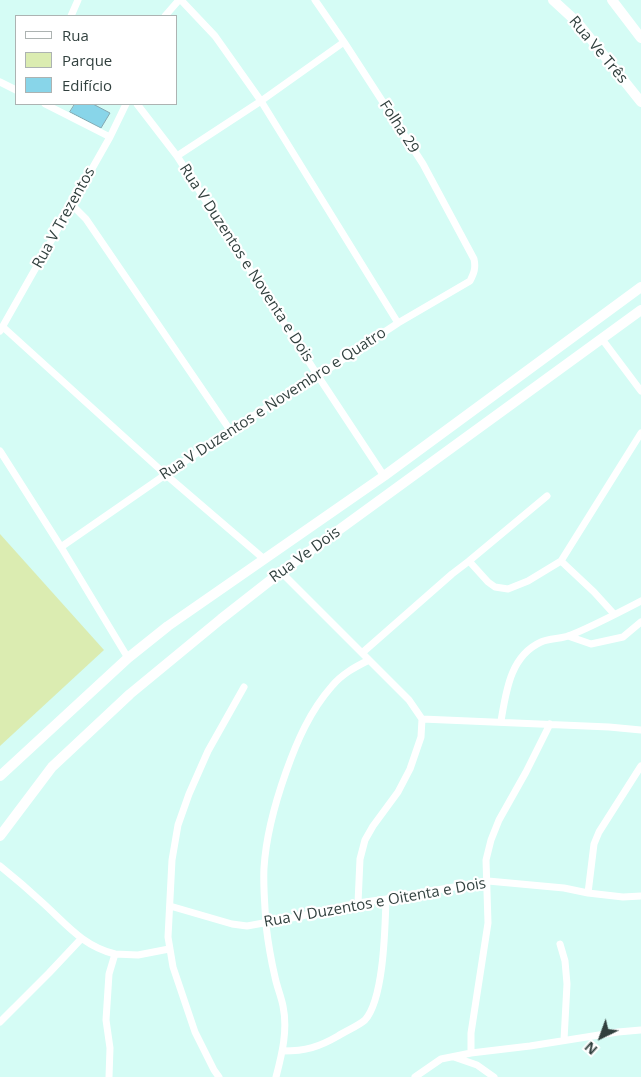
<!DOCTYPE html>
<html>
<head>
<meta charset="utf-8">
<style>
  body { margin:0 }
  #map { position:relative; width:641px; height:1077px; overflow:hidden; background:#d5fcf5; font-family:"Open Sans",sans-serif }
  canvas { display:block }
  .legend { position:absolute; left:15px; top:15px; width:162px; height:90px; box-sizing:border-box; background:#fff; border:1px solid #adb3b2; margin:0; padding:6px 9px; list-style:none; font-size:15px; color:#31403e }
  .legend li { display:flex; align-items:center; gap:10px; height:25px }
  .legend b { width:25px; border:1px solid #adb3b2 }
  .north { position:absolute; left:576px; top:1012px; width:50px; height:50px; -webkit-text-stroke:4px #fff; paint-order:stroke; rotate:222deg; font-size:14px; font-weight:700; line-height:20px; text-align:center; color:#31403e }
  .north::after { content:''; display:block; margin:auto; width:18px; height:22px; background:#31403e; clip-path:polygon(50% 0,100% 100%,50% 72%,0 100%) }
</style>
</head>
<body>
<div id="map">
<canvas width="641" height="1077"></canvas>
<ul class="legend">
<li><b style="height:6px;background:#fff"></b>Rua</li>
<li><b style="height:14px;background:#dbecb1"></b>Parque</li>
<li><b style="height:14px;background:#88d5e9"></b>Edifício</li>
</ul>
<div class="north">N</div>
</div>
<script>
const context = document.querySelector('canvas').getContext('2d');
context.lineJoin = 'round';
function paint(path, color) { context.fillStyle = color; context.fill(path, 'evenodd'); }
function trace(path, color, width, dash) { context.strokeStyle = color; context.lineWidth = width; context.lineCap = dash ? 'butt' : 'round'; context.setLineDash(dash || []); context.stroke(path); }
function label(font, color, halo, rows, align = 'center') {
  context.font = font + ' "Open Sans",sans-serif'; context.lineWidth = 4.5; context.setLineDash([]); context.textBaseline = 'middle'; context.strokeStyle = halo; context.fillStyle = color; for (const [text, x, y, turn = 0] of rows) {
    context.save(); context.translate(x, y); context.rotate((+turn || 0) * Math.PI / 180); context.textAlign = isNaN(turn) ? turn : align; if (halo) context.strokeText(text, 0, 0); context.fillText(text, 0, 0); context.restore();
  }
}
paint(new Path2D(`
  M0 534 104 650 0 746Z`), '#dbecb1');
const building = new Path2D(`
  M75 104H93L110 113 101 128 70 112Z`);
paint(building, '#88d5e9');
trace(building, '#84a7b1', 1);
trace(new Path2D(`
  M181 0 215 36 261 101 398 323
  M71 16 78 0
  M165 16 179 0
  M0 82 16 90
  M45 104 110 137
  M137 104 177 156 318 376 384 476
  M177 156 261 101 344 42
  M71 204 86 219 230 430
  M3 327 165 474 264 559
  M0 331 110 137 126 104
  M602 339 641 391
  M0 451 61 547 128 658
  M61 547 230 430 318 376 398 323 470 281C474 273 476 268 474 259L423 164 344 42 315 0
  M469 561 547 496
  M561 561 594 592 614 614
  M281 572 409 700 422 719
  M568 636 591 644 623 637 641 622
  M362 653 452 574 469 561 488 582 495 587 508 589 528 581 561 561 641 433
  M422 719 609 727 641 730
  M501 721C506 692 510 656 541 642 550 638 562 639 571 635 595 625 618 613 641 601
  M0 866C15 878 30 891 44 904 67 925 83 946 115 954
  M588 893 594 844 599 832 641 766
  M358 903 360 859 365 840 373 826 398 792 410 769 421 737 422 719
  M170 906 232 924 247 926 297 917 358 903 386 899 488 881 564 888 588 893 623 897 641 896
  M560 944 565 961 567 984 564 1040
  M0 1022 49 973 81 939
  M283 1051C306 1051 319 1047 338 1036 346 1031 358 1026 365 1020 384 999 385 928 386 899
  M471 1053V1033L488 923 486 860 491 840 499 820 526 772 550 724
  M454 1057 477 1065 494 1077
  M109 1077 110 1048 106 1020 109 974 115 954 138 955 169 949
  M219 1077 214 1070 195 1032 173 967 168 937 172 860 178 825 189 794 208 751 244 687
  M276 1077C282 1054 288 1030 283 1006 281 996 277 987 275 977 271 960 268 942 266 925 265 906 263 886 264 868 266 835 275 803 286 772 297 741 310 711 332 686 342 674 355 667 369 660
  M415 1077 441 1059 471 1053 530 1046 618 1032 641 1030`), '#fff', 7);
trace(new Path2D(`
  M553 0 578 23 641 102
  M612 0 641 38
  M0 776 128 658 168 626 384 476 641 287
  M0 836 52 767 130 694 221 619 281 572 641 310`), '#fff', 10);
label('15px', '#31403e', '#fff', [
  ["Rua Ve Três",598,50,50],
  ["Folha 29",399,127,57],
  ["Rua V Trezentos",64,218,-61],
  ["Rua V Duzentos e Noventa e Dois",246,263,57],
  ["Rua V Duzentos e Novembro e Quatro",273,404,-33],
  ["Rua Ve Dois",305,555,-36],
  ["Rua V Duzentos e Oitenta e Dois",375,903,-10]
]);
</script>
</body>
</html>
